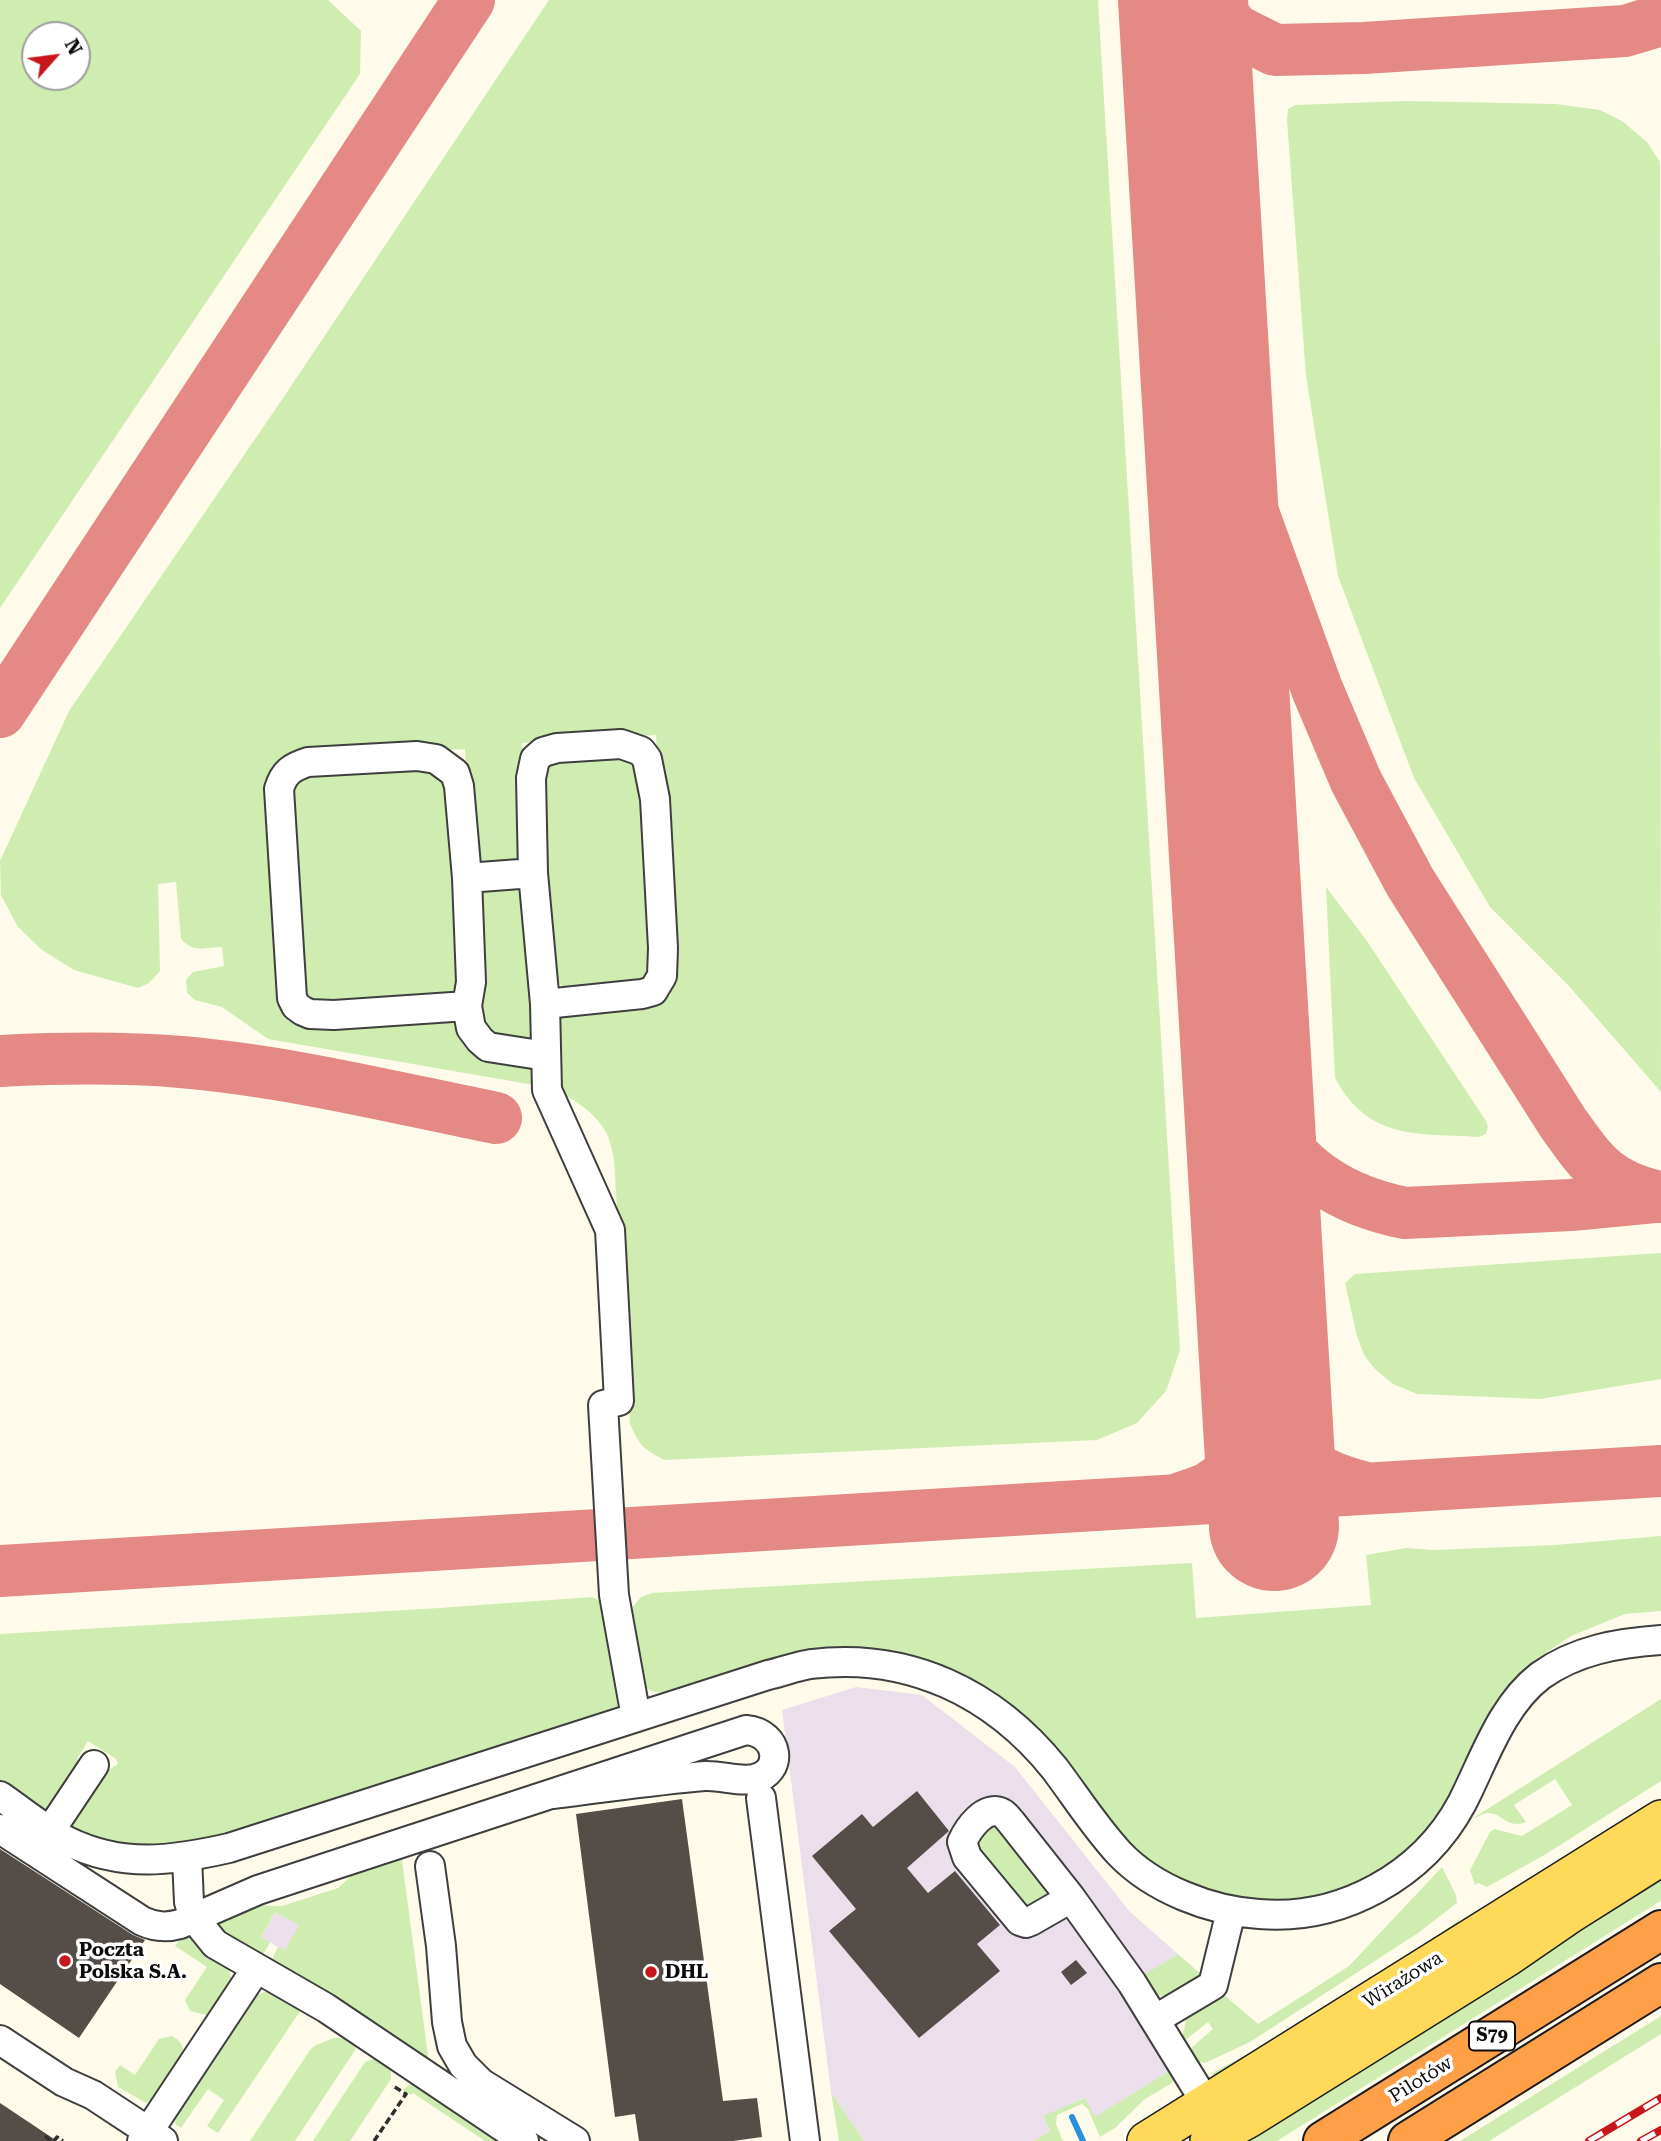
<!DOCTYPE html>
<html>
<head>
<meta charset="utf-8">
<style>
  body { margin:0 }
  #map { position:relative; width:1661px; height:2141px; overflow:hidden; background:#fffbea; font-family:"Roboto Serif",serif }
  canvas { display:block }
  .north { position:absolute; left:21px; top:21px; width:70px; height:70px; box-sizing:border-box; background:#fff; border:2px solid #9e9e9e; border-radius:50%; rotate:62deg; font-size:19px; font-weight:700; line-height:28px; text-align:center; color:#0c0c0c }
  .north::after { content:''; display:block; margin:auto; width:24px; height:32px; background:#c8171c; clip-path:polygon(50% 0,100% 100%,50% 72%,0 100%) }
</style>
</head>
<body>
<div id="map">
<canvas width="1661" height="2141"></canvas>
<div class="north">N</div>
</div>
<script>
const context = document.querySelector('canvas').getContext('2d');
context.lineJoin = 'round';
function paint(path, color) { context.fillStyle = color; context.fill(path, 'evenodd'); }
function trace(path, color, width, dash) { context.strokeStyle = color; context.lineWidth = width; context.lineCap = dash ? 'butt' : 'round'; context.setLineDash(dash || []); context.stroke(path); }
function label(font, color, halo, rows, align = 'center') {
  context.font = font + ' "Roboto Serif",serif'; context.lineWidth = 7; context.setLineDash([]); context.textBaseline = 'middle'; context.strokeStyle = halo; context.fillStyle = color; for (const [text, x, y, turn = 0] of rows) {
    context.save(); context.translate(x, y); context.rotate((+turn || 0) * Math.PI / 180); context.textAlign = isNaN(turn) ? turn : align; if (halo) context.strokeText(text, 0, 0); context.fillText(text, 0, 0); context.restore();
  }
}
paint(new Path2D(`
  M856 1687 922 1695 1015 1767 1130 1912 1178 1954 1123 1989 1171 2070 1095 2118 1084 2098 1043 2117 1050 2131 1034 2141H864L831 2092 782 1710Z
  M276 1911 300 1925 285 1951 261 1937Z`), '#ebdfec');
paint(new Path2D(`
  M0 0H328L361 31 360 74 0 608ZM35 35H77V77H35Z
  M549 0H1098L1180 1350 1166 1391 1137 1423 1097 1440 664 1460C643 1448 640 1447 630 1424L614 1159C612 1150 610 1140 606 1132 595 1113 575 1099 555 1091L553 1031 561 1017 568 1010 576 1005 671 996 656 735 522 743 528 854 524 864 485 868 470 858 465 749 283 759V765L273 766 288 1021 436 1013 450 1018 459 1026 531 1063 540 1086 268 1039 222 1007 195 1000 187 993 186 980 193 972 224 966 222 947C205 947 195 954 181 939L176 882 158 884 160 971 149 983 138 988 74 970 42 950 18 927 1 895 0 861 69 711 279 404Z
  M1406 101 1556 104 1600 110 1622 121 1647 142 1660 162 1661 1092 1568 985 1490 907 1414 778 1338 576 1306 376 1287 120 1288 109 1295 105Z
  M609 747 643 765 661 944 646 984 566 989 554 979 539 772 546 761Z
  M419 760 449 775 458 986 445 999 314 1004 301 992 292 782 306 772Z
  M526 884 539 1038 532 1045 497 1043 481 1026 477 887Z
  M1326 887 1367 941 1486 1121 1488 1127 1486 1134 1479 1137C1417 1133 1369 1141 1335 1078Z
  M1661 1253V1379L1540 1399 1417 1394 1393 1384 1375 1369 1364 1355 1357 1336 1345 1283 1355 1274Z
  M1661 1536V1611L1625 1614 1571 1636 1535 1660 1506 1691 1451 1801 1424 1837 1395 1863 1354 1887 1310 1901 1262 1904 1233 1899 1166 1875 1131 1849 940 1669 762 1665 671 1691C662 1692 652 1694 645 1686 636 1674 632 1627 630 1610L641 1597 652 1593 1192 1563 1196 1618 1371 1605 1366 1555 1406 1548 1433 1550 1555 1545Z
  M592 1597 602 1602 621 1698 617 1708 210 1841C191 1844 169 1850 150 1849 131 1848 78 1838 68 1822L89 1783 118 1764 116 1759 88 1741 77 1759 83 1768 52 1811H41L0 1783V1634L439 1608Z
  M1661 1699V1781L1546 1854 1487 1887 1479 1883 1475 1885 1470 1870 1490 1832 1494 1829 1522 1836 1572 1805 1555 1779 1514 1805 1526 1822C1506 1830 1503 1812 1487 1813 1482 1814 1475 1818 1470 1820Z
  M995 1824 1049 1892 1048 1898 1030 1911 972 1843 974 1838Z
  M401 1853 429 2063 274 1965 273 1957 278 1947 285 1950 299 1925 275 1912 261 1937 270 1942 264 1953 256 1954 210 1924 246 1905 282 1906 338 1888 362 1866Z
  M1442 1867 1456 1895 1457 1903 1418 1933 1250 2042 1205 2063 1195 2061 1191 2055 1190 2049 1213 2029 1208 2022 1187 2039 1182 2038 1187 2016 1222 1993 1258 2024 1349 1966Z
  M1661 1872V1901L1659 1902 1277 2141H1239Z
  M1460 1919 1457 1926 1218 2076 1210 2074 1256 2050 1425 1945Z
  M184 1933 189 1934 228 1967 231 1978 229 1992 211 2012 206 2015 190 2011 185 2000 207 1967 175 1946Z
  M1178 1954 1204 1977C1193 1983 1168 2000 1156 1995 1150 1992 1144 1983 1139 1978Z
  M268 1991H277L303 2007 218 2133 207 2126 224 2100 208 2089 181 2128 175 2124 176 2113 251 1997Z
  M1661 2016V2034L1489 2141H1460Z
  M172 2036C181 2041 184 2046 184 2057L160 2094 146 2103 118 2087 115 2072 120 2065 135 2075 159 2039Z
  M334 2038H347L356 2044 355 2050 295 2141H250L310 2050 316 2045Z
  M379 2057 391 2068V2079L350 2141H313L365 2062Z
  M1171 2070 1174 2077 1172 2083 1145 2099 1115 2128 1100 2137 1088 2109 1082 2104 1057 2115 1056 2124 1063 2141H1034L1050 2131 1043 2116 1085 2098 1095 2117Z
  M417 2083 505 2141H485L413 2093 411 2095 403 2090 410 2084Z
  M831 2092 864 2141H839Z`), '#cfedb0');
trace(new Path2D(`
  M1072 2117 1083 2141`), '#2990da', 6);
trace(new Path2D(`
  M1210 0 1235 30 1275 50 1364 48 1625 31 1661 20
  M1195 220 1216 353 1242 482 1317 689 1356 781 1410 882 1563 1123C1593 1165 1606 1185 1659 1197
  M0 712 469 0
  M0 1061C60 1058 121 1057 181 1062 287 1071 392 1097 496 1118
  M1246 1072C1251 1085 1255 1100 1262 1112 1295 1170 1340 1200 1405 1213L1571 1205 1654 1197
  M1179 1499C1189 1495 1201 1492 1210 1487 1244 1467 1253 1430 1265 1396 1292 1452 1298 1470 1362 1487
  M0 1571 1661 1471`), '#e48983', 52);
trace(new Path2D(`
  M1183 0 1274 1526`), '#e48983', 130);
paint(new Path2D(`
  M917 1791 949 1831 907 1868 928 1893 955 1871 1000 1925 977 1944 1000 1971 919 2038 829 1931 856 1909 812 1856 862 1814 873 1827Z
  M682 1799 723 2101 757 2098 762 2137 733 2141H639L635 2114 615 2117 576 1814Z
  M0 1849 133 1935 145 1940 79 2038 0 1984Z
  M1076 1960 1087 1973 1071 1985 1061 1972Z
  M0 2103 57 2141H0Z`), '#554d47');
const minor = new Path2D(`
  M467 878 533 873
  M545 1004 642 994 653 991 662 976 663 948 655 799 647 759 641 751 621 744 557 748 543 752 535 759 531 778 533 873 545 1004 547 1090 610 1230 619 1401 603 1405 614 1595 636 1717
  M467 1006 334 1015 310 1014 303 1011 296 1006 292 998 279 789C284 772 292 767 308 762L417 756 436 759 455 773 459 786 467 878 471 982 467 1006 471 1028 480 1040 488 1047 546 1056
  M0 1796C22 1811 43 1829 67 1841 122 1868 172 1861 229 1848L768 1675C782 1672 797 1666 811 1664 909 1652 994 1693 1055 1769 1076 1797 1095 1827 1119 1853 1153 1889 1211 1911 1259 1914 1341 1921 1423 1876 1462 1803 1484 1760 1501 1706 1540 1676 1576 1650 1618 1643 1661 1640
  M761 1798 805 2141
  M0 1829 142 1921C155 1927 166 1928 180 1924L258 1890 746 1730C780 1733 784 1772 754 1779 738 1782 721 1775 705 1776 654 1780 604 1788 553 1794
  M50 1831 94 1765
  M187 1858 189 1902 194 1918 215 1944 326 2008 524 2141
  M430 1866 441 1946 447 2022 452 2046 463 2065 481 2083 575 2141
  M1071 1898 1031 1921 1026 1923 1020 1921 967 1857 962 1842C968 1829 985 1804 1002 1813 1006 1815 1008 1819 1011 1822L1071 1898 1132 1983 1206 2103
  M1156 2019 1213 1985 1231 1911
  M0 2040 64 2082 93 2095 163 2141
  M142 2141 256 1969`);
const major = new Path2D(`
  M1146 2141 1661 1819
  M1209 2141 1250 2118 1508 1957 1572 1913 1661 1857`);
const highway = new Path2D(`
  M1323 2141 1661 1930
  M1408 2141 1661 1983`);
trace(minor, '#3f3f3f', 32);
trace(major, '#1d1d1d', 40);
trace(highway, '#1d1d1d', 42);
trace(new Path2D(`
  M45 2136 51 2141
  M54 2141 57 2137 63 2141
  M374 2141 406 2094 393 2086`), '#2e2e2e', 3.5, [7, 3.5]);
trace(minor, '#fff', 28);
trace(major, '#ffda5a', 37);
trace(highway, '#ffa048', 38);
const rail = new Path2D(`
  M1589 2141 1661 2098
  M1641 2141 1661 2130`);
trace(rail, '#c8171c', 8);
trace(rail, '#fff', 5, [16]);
for (const [x, y, r, color] of [
  [65,1961,7,"#c8171c"],
  [651,1972,7,"#c8171c"]
]) { const dot = new Path2D(); dot.arc(x, y, r, 0, 2 * Math.PI); context.fillStyle = color; context.fill(dot); trace(dot, '#fff', 2.5); }
for (const [x, y, w] of [
  [1492,2036,46]
]) { const box = new Path2D(); box.roundRect(x - w / 2, y - 14.5, w, 29, 5); context.fillStyle = '#fff'; context.fill(box); trace(box, '#0c0c0c', 2); }
label('bold 18px', '#0c0c0c', null, [
  ["S79",1492,2036]
]);
label('bold 19px', '#0c0c0c', '#fff', [
  ["Poczta",79,1950],
  ["Polska S.A.",79,1972],
  ["DHL",665,1972]
], 'left');
label('19px', '#0c0c0c', '#fff', [
  ["Wirażowa",1403,1980,-32],
  ["Pilotów",1421,2080,-32]
]);
</script>
</body>
</html>
